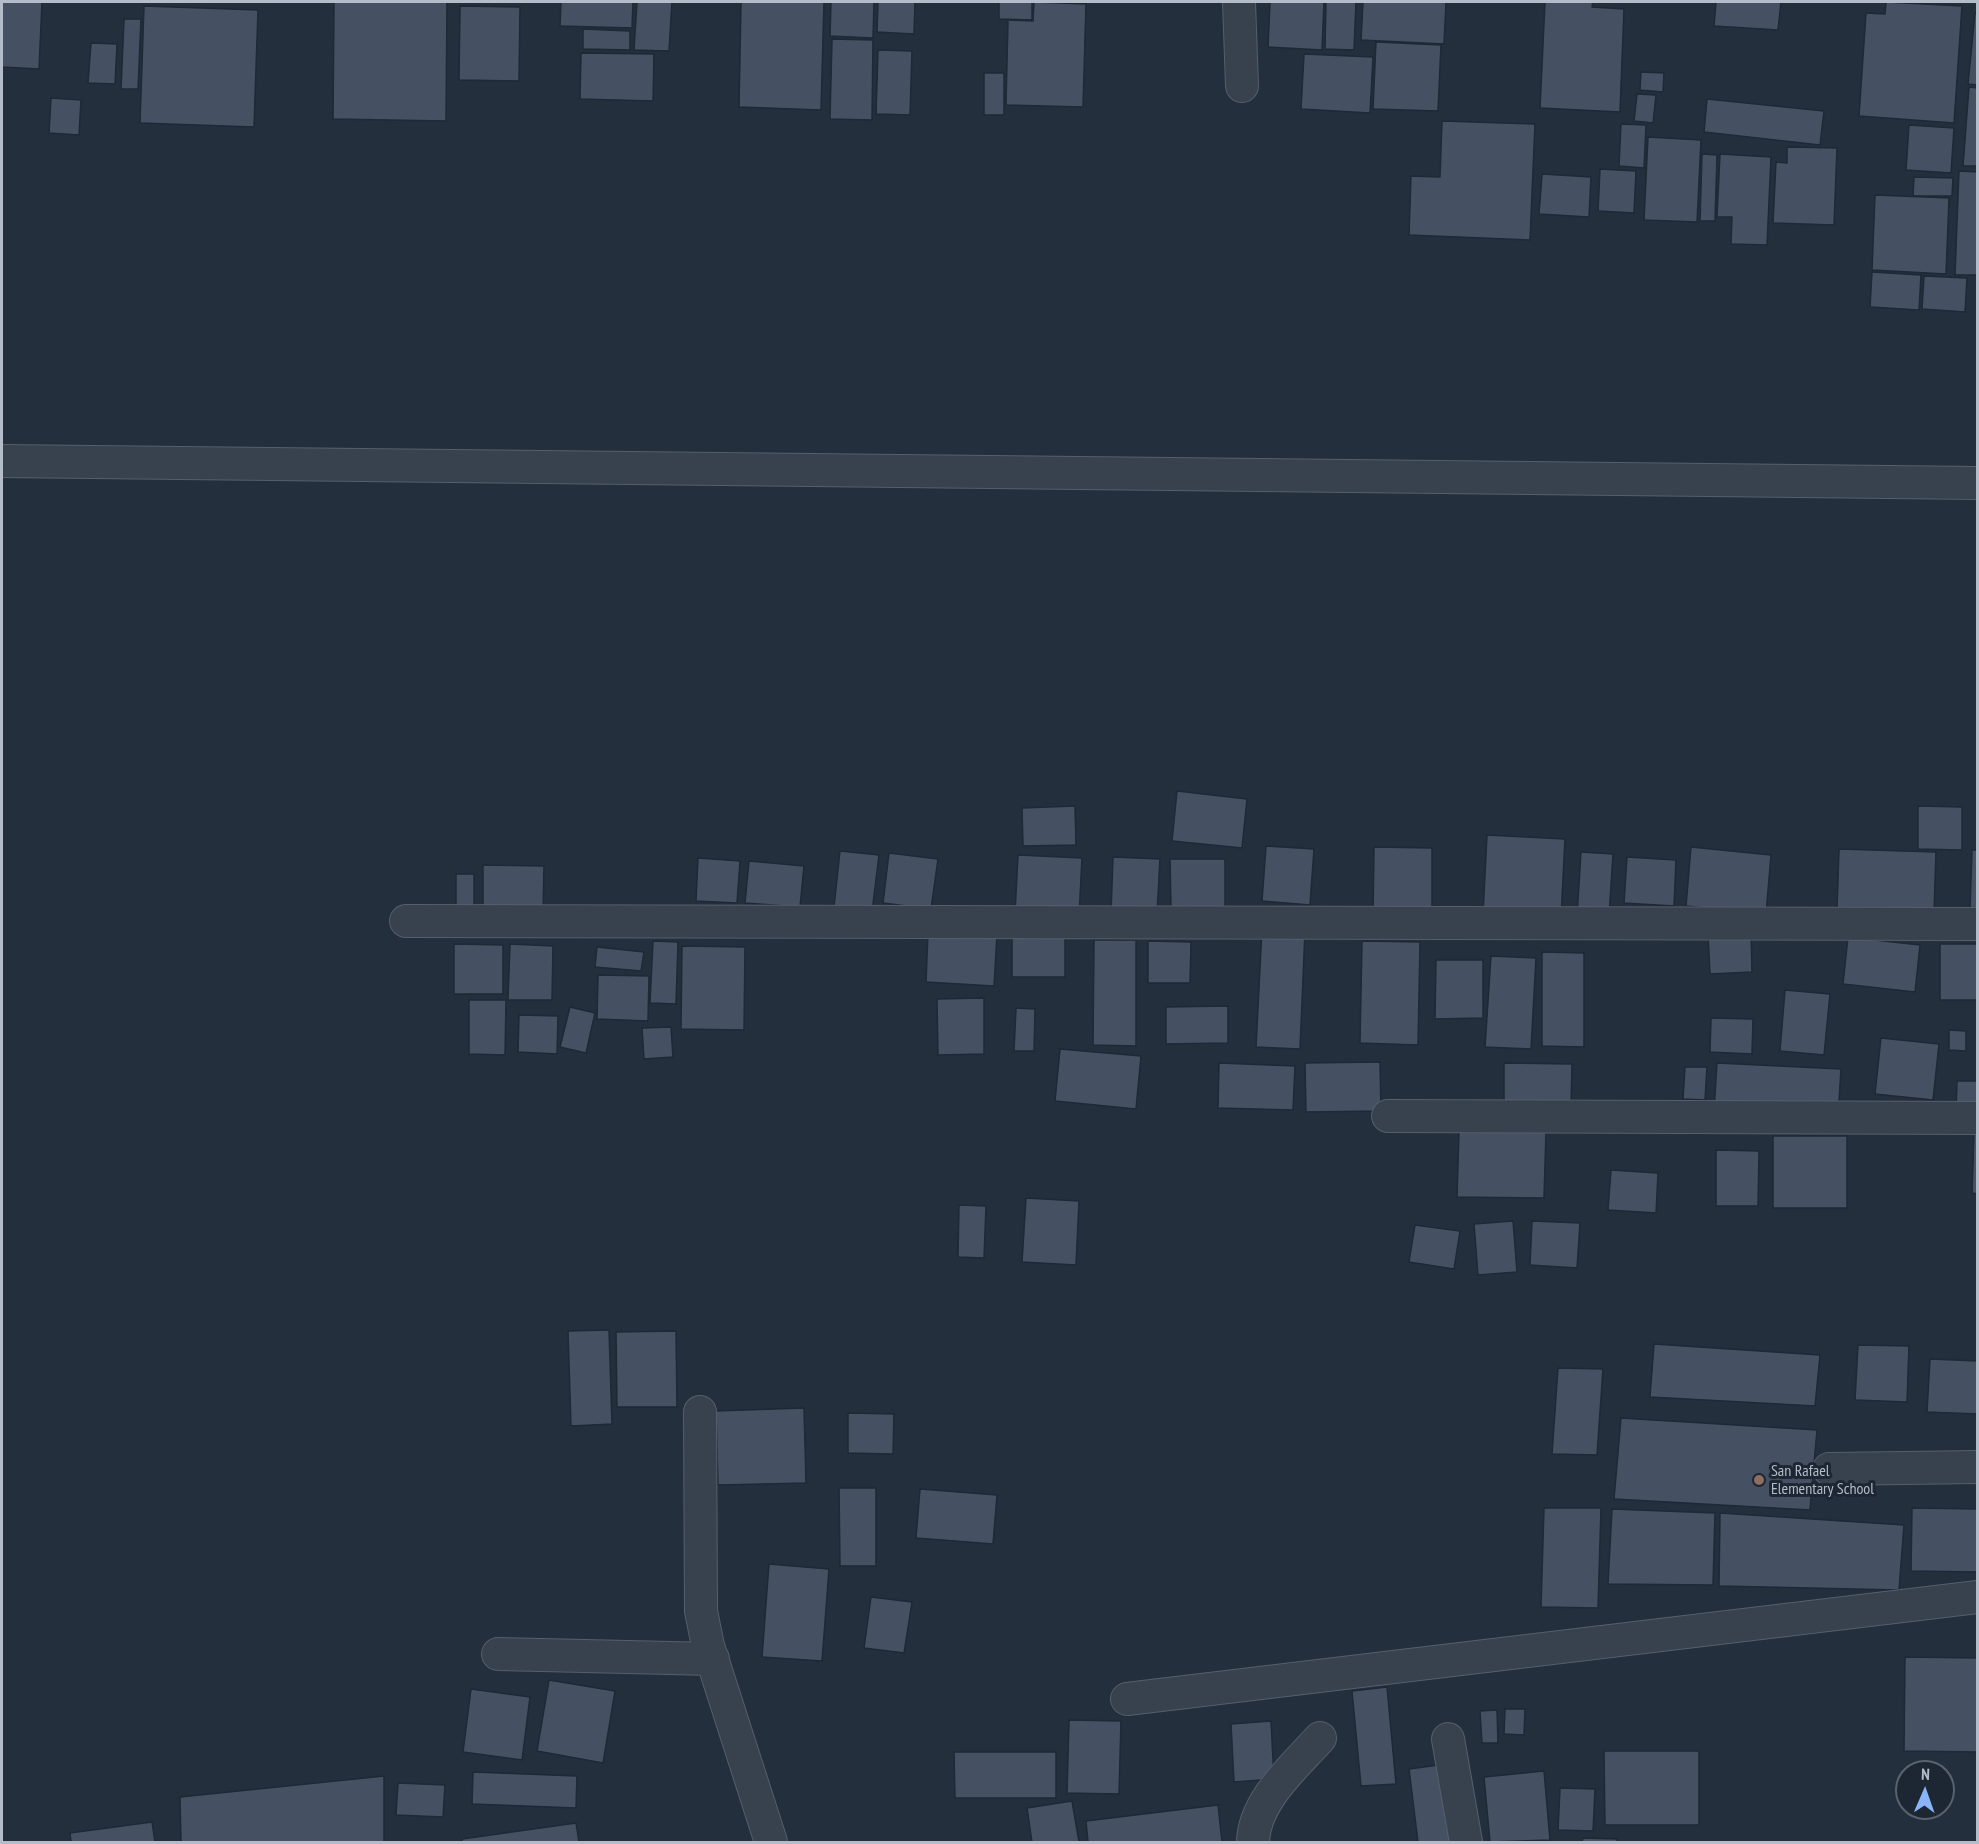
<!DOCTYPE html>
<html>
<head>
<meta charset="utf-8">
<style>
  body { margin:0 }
  #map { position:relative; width:1979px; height:1844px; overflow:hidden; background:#242f3e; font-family:"PT Sans Narrow",sans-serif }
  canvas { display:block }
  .frame { position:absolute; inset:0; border:3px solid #b4bcc9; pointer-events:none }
  .north { position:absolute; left:1895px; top:1760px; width:60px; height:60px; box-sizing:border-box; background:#1d2633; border:2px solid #59626f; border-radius:50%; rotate:2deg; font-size:16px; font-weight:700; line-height:24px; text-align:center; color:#b4bcc9 }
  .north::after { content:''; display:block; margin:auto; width:21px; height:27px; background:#8ab4f8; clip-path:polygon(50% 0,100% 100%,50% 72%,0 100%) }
</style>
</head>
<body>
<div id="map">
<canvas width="1979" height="1844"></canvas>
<div class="frame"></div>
<div class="north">N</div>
</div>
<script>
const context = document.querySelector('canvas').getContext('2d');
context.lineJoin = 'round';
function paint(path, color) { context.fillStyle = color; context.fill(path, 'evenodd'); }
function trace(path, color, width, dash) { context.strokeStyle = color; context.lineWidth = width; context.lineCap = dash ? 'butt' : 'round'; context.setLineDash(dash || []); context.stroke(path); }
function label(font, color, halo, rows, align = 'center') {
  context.font = font + ' "PT Sans Narrow",sans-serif'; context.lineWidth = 6; context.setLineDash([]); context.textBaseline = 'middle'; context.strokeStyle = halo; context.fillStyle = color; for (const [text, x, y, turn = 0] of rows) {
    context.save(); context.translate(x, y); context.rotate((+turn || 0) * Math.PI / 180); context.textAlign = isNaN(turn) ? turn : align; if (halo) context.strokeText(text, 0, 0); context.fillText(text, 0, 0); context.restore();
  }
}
const building = new Path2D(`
  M2 2H42L39 69 2 67Z
  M334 2H447L446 121 333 119Z
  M561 2H633L632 28 560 26Z
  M637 2H672L669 51 634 50Z
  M741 2H824L821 110 739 107Z
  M831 2H874L873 38 830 36Z
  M878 2H915L914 34 877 32Z
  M999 2H1032V20L999 19Z
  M1034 2 1086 4 1083 107 1006 105 1008 20 1033 21Z
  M1270 2H1324L1322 50 1268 47Z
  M1326 2H1356L1354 50 1325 49Z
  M1363 2H1446L1444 44 1361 40Z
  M1545 2H1593L1592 7 1624 9 1620 112 1540 108Z
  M1716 2H1781L1778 30 1714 26Z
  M1886 2 1962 6 1954 123 1859 116 1866 13 1885 14Z
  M144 6 258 10 254 127 140 123Z
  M460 6 520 7 519 81 459 80Z
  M1975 13 1978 14V85L1968 84Z
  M124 19H141L138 89H121Z
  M583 29 630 31V50L583 49Z
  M832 39 873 40 872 120 830 119Z
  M1376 42 1441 45 1438 111 1373 109Z
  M91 43 117 44 115 84 88 83Z
  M878 50 912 51 910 115 876 114Z
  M581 53 654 54 653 101 580 99Z
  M1304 54 1373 57 1370 113 1301 109Z
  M1641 72 1664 73 1663 92 1640 90Z
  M984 73H1004V115H984Z
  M1969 87 1978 88V166H1963Z
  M1637 94 1656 95 1653 123 1634 121Z
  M51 98 81 100 79 135 49 133Z
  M1707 99 1824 111 1820 145 1704 132Z
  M1442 121 1535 124 1530 240 1409 235 1411 176 1440 177Z
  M1621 124 1646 125 1644 168 1619 166Z
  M1909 125 1954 128 1951 173 1906 170Z
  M1648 137 1701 140 1697 222 1644 220Z
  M1787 147 1837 148 1834 225 1773 223 1776 162 1787 163Z
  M1702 154 1717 155 1715 221H1700Z
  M1720 154 1771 157 1767 245 1731 244 1732 217H1717Z
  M1600 169 1636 171 1634 213 1598 211Z
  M1959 171 1978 172V275H1955Z
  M1542 174 1591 177 1589 217 1539 214Z
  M1914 177 1953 178 1952 196H1913Z
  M1875 195 1949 198 1946 274 1872 270Z
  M1872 272 1921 275 1919 310 1870 307Z
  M1924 276 1967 278 1965 312 1922 309Z
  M1177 791 1247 799 1242 848 1172 841Z
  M1075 806 1076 845 1023 846 1022 808Z
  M1918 806 1962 807V850L1918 849Z
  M1487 835 1565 839 1561 918 1483 914Z
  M1266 846 1314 849 1310 905 1262 901Z
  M1374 847 1432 848V914H1373Z
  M1691 847 1771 855 1766 914 1686 906Z
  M1839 849 1936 852 1934 912 1837 909Z
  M1972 850H1978V909H1970Z
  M840 851 879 855 871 920 833 916Z
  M1581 852 1613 854 1609 917 1577 916Z
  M889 853 938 859 931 909 883 903Z
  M1018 855 1082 858 1079 917 1015 913Z
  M1113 857 1160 859 1157 914 1111 913Z
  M1627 857 1676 860 1674 906 1624 903Z
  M698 858 740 861 737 903 696 901Z
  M1170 859H1225V907H1171Z
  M749 861 804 866 800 907 745 903Z
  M483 865 544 866 543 916 483 915Z
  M456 874H474V914H456Z
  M1262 929 1305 931 1300 1049 1256 1047Z
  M1751 931 1752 972 1710 974 1708 933Z
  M928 932 997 935 994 986 926 982Z
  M1012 936H1065V977H1012Z
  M1848 937 1920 945 1915 992 1843 984Z
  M1094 940H1136V1046L1093 1045Z
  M653 941 678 942 676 1004 650 1003Z
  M1148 941 1191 942 1190 983H1148Z
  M1362 941 1420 942 1418 1045 1360 1043Z
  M454 944 503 945V994H454Z
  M510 944 553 946 552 1000H508Z
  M1940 944H1978V1000H1940Z
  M682 946 745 947 744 1030 681 1029Z
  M597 947 644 952 641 971 595 967Z
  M1542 952 1584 953V1047L1542 1046Z
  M1491 956 1536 958 1531 1049 1485 1047Z
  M1436 960H1483V1018L1435 1019Z
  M598 975 649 976 648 1021 597 1019Z
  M1785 990 1830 994 1824 1055 1780 1051Z
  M984 998V1054L938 1055 937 999Z
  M469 1000H506L505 1055 469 1054Z
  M1228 1006V1043L1166 1044V1007Z
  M570 1007 595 1013 586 1053 560 1047Z
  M1016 1008 1035 1009 1034 1051H1014Z
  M519 1015 558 1016 557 1054 518 1052Z
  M1711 1018 1753 1019 1752 1054 1710 1052Z
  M671 1027 673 1057 644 1059 642 1028Z
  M1949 1030 1966 1031V1051L1949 1050Z
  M1881 1038 1939 1044 1933 1100 1875 1094Z
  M1060 1049 1141 1056 1136 1109 1055 1101Z
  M1380 1062 1381 1111 1306 1112 1305 1063Z
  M1219 1063 1295 1066 1293 1110 1218 1108Z
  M1504 1063 1572 1064 1571 1105 1504 1104Z
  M1717 1063 1841 1069 1838 1117 1714 1110Z
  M1685 1067H1707L1705 1100 1683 1099Z
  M1957 1081H1978V1112H1956Z
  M1459 1131 1546 1132 1544 1198 1457 1197Z
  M1974 1132H1978V1194L1972 1193Z
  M1773 1136H1847V1208H1773Z
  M1716 1150 1759 1151 1758 1206H1716Z
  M1611 1170 1658 1173 1656 1213 1608 1210Z
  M1026 1198 1079 1201 1076 1265 1022 1262Z
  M959 1205 986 1206 984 1258 958 1257Z
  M1513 1221 1517 1272 1478 1275 1474 1224Z
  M1532 1221 1580 1223 1577 1268 1530 1265Z
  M1415 1225 1460 1231 1454 1269 1409 1262Z
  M609 1330 612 1424 571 1426 568 1331Z
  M676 1331 677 1407H617L616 1332Z
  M1654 1344 1820 1355 1815 1406 1650 1397Z
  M1858 1345 1909 1346 1907 1402 1855 1400Z
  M1930 1359 1978 1361V1414L1927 1412Z
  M1558 1368 1603 1369 1597 1455 1552 1454Z
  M804 1408 806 1483 718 1485 716 1411Z
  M848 1413 894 1414 893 1454 848 1453Z
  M1621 1418 1817 1430 1810 1510 1614 1499Z
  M839 1488H876V1566H840Z
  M920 1489 997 1495 993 1544 916 1538Z
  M1544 1508H1601L1598 1608 1541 1607Z
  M1912 1508 1978 1509V1572L1911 1571Z
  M1612 1509 1715 1513 1713 1585 1608 1584Z
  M1720 1513 1904 1525 1899 1590 1719 1586Z
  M769 1564 829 1569 822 1661 762 1657Z
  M871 1597 912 1602 904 1653 864 1648Z
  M1905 1657 1978 1658V1752L1904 1751Z
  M549 1680 615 1691 603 1763 537 1751Z
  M1387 1687 1396 1784 1361 1786 1352 1691Z
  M471 1689 530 1697 522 1760 463 1752Z
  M1505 1709H1525L1524 1735 1504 1734Z
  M1497 1710 1498 1743H1482L1480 1711Z
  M1069 1720 1121 1721 1119 1794 1067 1793Z
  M1271 1721 1274 1779 1234 1782 1231 1724Z
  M1604 1751H1699V1825H1605Z
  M954 1752H1056V1798H955Z
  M1446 1764 1456 1842H1418L1409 1769Z
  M1544 1771 1550 1840 1490 1842 1484 1777Z
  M473 1772 577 1776 576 1808 472 1804Z
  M384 1776V1842H181L180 1797Z
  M398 1783 445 1785 443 1817 396 1815Z
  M1560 1788 1595 1789 1593 1831 1558 1830Z
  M1072 1801 1079 1842H1032L1027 1808Z
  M1218 1805 1222 1842H1088L1086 1821Z
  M152 1822 155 1842H71L70 1833Z
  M576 1823 579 1842H462V1839Z
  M1583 1838 1617 1839V1842H1582Z`);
paint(building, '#455162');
trace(building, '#1f2835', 1.5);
const street = new Path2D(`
  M1239 2 1242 86
  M2 461 1978 483
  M406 921 1978 924
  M1388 1116 1978 1118
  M700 1412 701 1611 708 1646 771 1842
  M1829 1469 1978 1467
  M498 1654 713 1659
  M1127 1699 1978 1597
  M1448 1739 1466 1842
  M1253 1842C1254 1801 1294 1767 1320 1738`);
trace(street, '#565f6c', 34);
trace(street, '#38414e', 32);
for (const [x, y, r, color] of [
  [1759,1480,6,"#8d6e63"]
]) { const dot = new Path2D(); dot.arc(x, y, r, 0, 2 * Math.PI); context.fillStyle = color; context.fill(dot); trace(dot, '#1d2633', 2); }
label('16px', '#b4bcc9', '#1d2633', [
  ["San Rafael",1771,1471],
  ["Elementary School",1771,1489]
], 'left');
</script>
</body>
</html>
